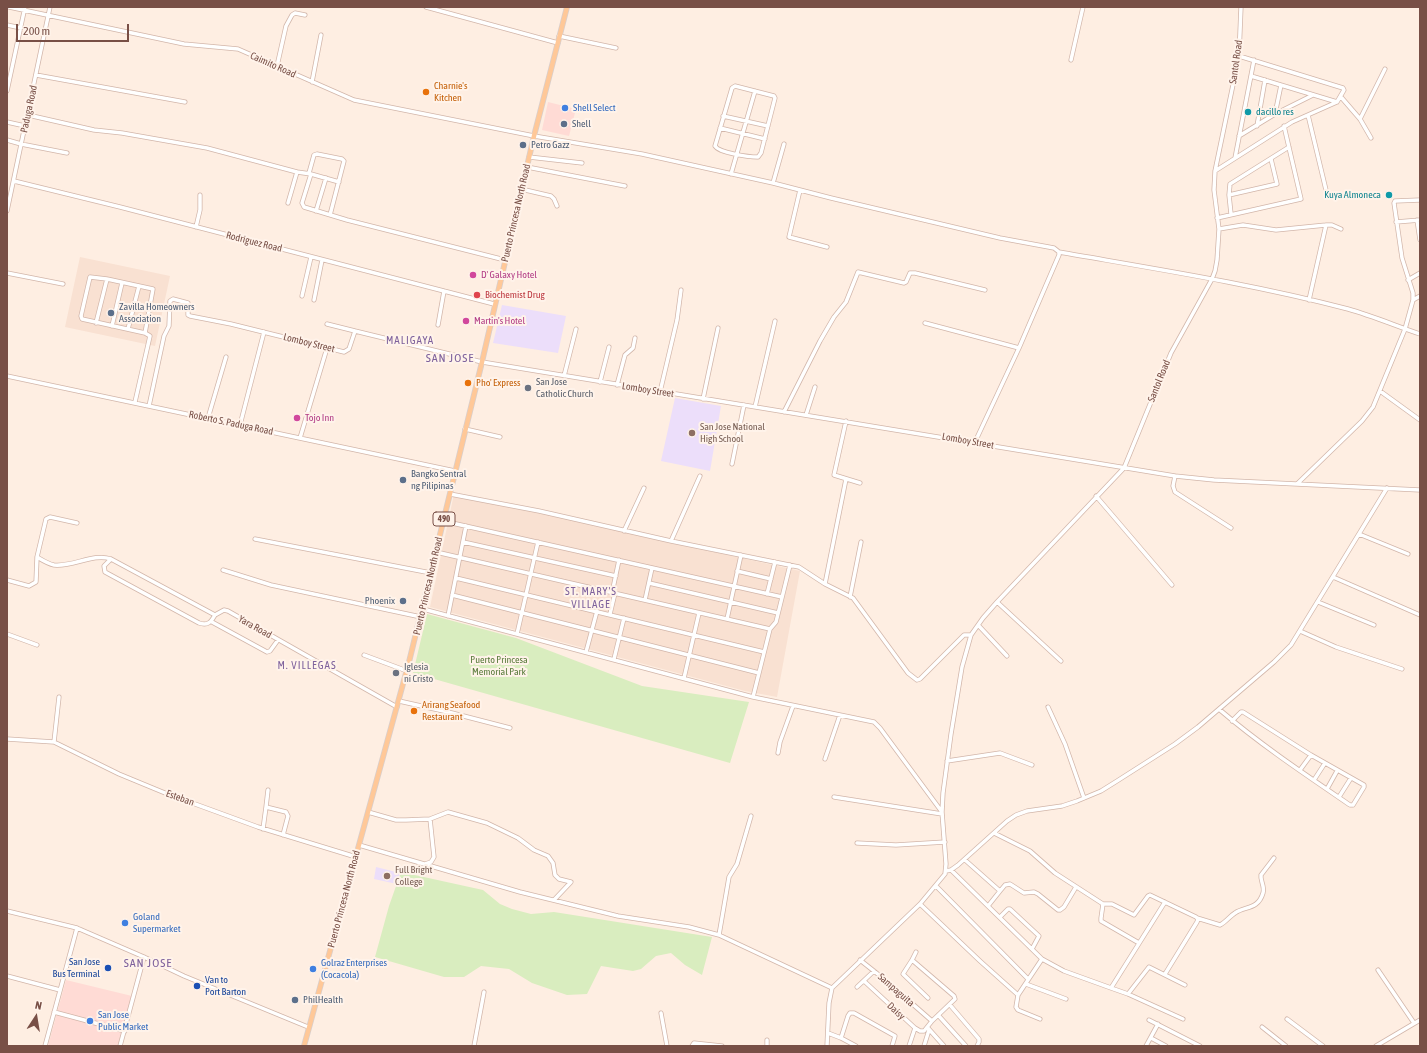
<!DOCTYPE html>
<html>
<head>
<meta charset="utf-8">
<style>
  body { margin:0 }
  #map { position:relative; width:1427px; height:1053px; overflow:hidden; background:#feeee2; font-family:"Asap Condensed",sans-serif }
  canvas { display:block }
  .frame { position:absolute; inset:0; border:8px solid #784f46; pointer-events:none }
  .north { position:absolute; left:16px; top:997px; width:40px; height:40px; -webkit-text-stroke:3px #fff3ea; paint-order:stroke; rotate:12deg; font-size:11px; font-weight:700; line-height:16px; text-align:center; color:#784f46 }
  .north::after { content:''; display:block; margin:auto; width:14px; height:18px; background:#784f46; clip-path:polygon(50% 0,100% 100%,50% 72%,0 100%) }
  .scale { position:absolute; left:16px; top:24px; width:113px; height:18px; box-sizing:border-box; border:2px solid #784f46; border-top:0; padding-left:5px; font-size:12px; line-height:14px; white-space:nowrap; color:#784f46; -webkit-text-stroke:3px #fff3ea; paint-order:stroke }
</style>
</head>
<body>
<div id="map">
<canvas width="1427" height="1053"></canvas>
<div class="frame"></div>
<div class="north">N</div>
<div class="scale">200 m</div>
</div>
<script>
const context = document.querySelector('canvas').getContext('2d');
context.lineJoin = 'round';
function paint(path, color) { context.fillStyle = color; context.fill(path, 'evenodd'); }
function trace(path, color, width, dash) { context.strokeStyle = color; context.lineWidth = width; context.lineCap = dash ? 'butt' : 'round'; context.setLineDash(dash || []); context.stroke(path); }
function label(font, color, halo, rows, align = 'center') {
  context.font = font + ' "Asap Condensed",sans-serif'; context.lineWidth = 4; context.setLineDash([]); context.textBaseline = 'middle'; context.strokeStyle = halo; context.fillStyle = color; for (const [text, x, y, turn = 0] of rows) {
    context.save(); context.translate(x, y); context.rotate((+turn || 0) * Math.PI / 180); context.textAlign = isNaN(turn) ? turn : align; if (halo) context.strokeText(text, 0, 0); context.fillText(text, 0, 0); context.restore();
  }
}
paint(new Path2D(`
  M80 257 170 276 155 346 65 327Z
  M454 494 800 571 777 697 745 691 430 607Z`), '#f9e1d2');
paint(new Path2D(`
  M548 102 576 109 569 136 542 130Z
  M66 980 132 996 118 1046H48Z`), '#ffdbd5');
paint(new Path2D(`
  M502 305 566 316 558 353 493 343Z
  M675 398 721 406 710 471 661 461Z
  M376 867 400 873 397 884 374 879Z`), '#ecdefa');
paint(new Path2D(`
  M427 614 516 638 642 686 749 702 730 763 413 673Z
  M401 872 483 890 500 904 512 909 531 914 554 912 712 937 702 975 685 965 671 953 656 956 641 969 633 971 601 966 587 994 567 995 532 983 509 969 481 966 464 977H444L375 957 389 906Z`), '#d9edbf');
const minor = new Path2D(`
  M9 7 184 44 238 49 354 100 534 136 642 154 773 183 831 198 1000 238 1054 248 1059 252V255L1019 348 975 442
  M426 7 558 43
  M7 25 21 28
  M559 36 616 48
  M1071 60 1083 7
  M277 66 286 26 292 15 295 13 305 15
  M36 75 185 102
  M1251 76 1337 102
  M312 82 321 35
  M735 86 774 96 775 98 761 153 758 157C749 157 719 153 715 146L732 88Z
  M7 91 25 7
  M1341 97 1360 119 1371 138
  M1275 114 1281 85
  M28 115 94 130 122 133 207 148 297 172 311 174 339 182
  M1308 115 1326 190
  M723 116 768 126
  M1360 119 1385 69
  M7 122 25 126
  M1257 126 1265 80
  M720 128 765 139
  M1239 136 1275 114 1313 95
  M7 140 21 144 67 153
  M529 157 582 163
  M1235 158 1254 60
  M527 167 625 186
  M1215 171 1292 122 1337 102 1344 90 1343 88 1239 56
  M309 173 314 155 317 154 342 159 344 161 330 215
  M311 174 302 203 304 207 347 220 505 260
  M731 174 755 91
  M14 181 120 207 494 304
  M773 183 784 144
  M521 189 551 196 554 199 557 206
  M800 190 789 237 827 247
  M1229 195 1277 184 1271 159
  M288 203 297 172
  M7 211 50 7
  M316 211 326 178
  M1231 214 1229 195 1230 184 1289 147
  M1217 218 1301 199 1284 126
  M1417 220 1420 240
  M1396 222 1420 220
  M196 227 200 210V195
  M1219 229 1243 225 1276 230 1326 225H1332L1341 229
  M1059 252C1156 269 1253 284 1348 309 1373 316 1396 326 1420 334
  M7 273 63 284
  M1408 280 1420 273
  M302 296 311 257
  M314 300 322 260
  M1309 300 1326 225
  M1413 300V293L1402 258 1394 203 1395 201 1420 200
  M96 323 107 279
  M925 323 1019 348
  M327 324 355 331
  M438 325 444 291
  M112 326 122 283
  M128 329 139 286
  M7 376 455 471
  M564 376 576 329
  M600 382 609 347
  M617 385 625 355 633 348 635 338
  M1380 391 1420 420
  M660 392 677 320 681 290
  M703 399 718 328
  M135 402 150 336 145 333 82 319 81 316 90 277 107 279 153 289 145 333
  M149 406 164 336 169 326 170 301 173 299 188 303V315L190 316 231 324 344 352 349 349 355 331 482 362 1175 476 1214 480 1420 490
  M755 407 775 321
  M784 412 820 341 834 317 846 302 858 272 904 283 906 282 910 273H915L985 290
  M806 415 815 387
  M208 418 226 357
  M846 421 834 475 860 483
  M240 425 264 332
  M465 429 500 437
  M300 438 327 348
  M732 464 744 405
  M1175 476 1173 486 1175 492 1231 528
  M1298 483 1362 421 1373 407 1405 329 1413 300 1420 296
  M450 494 539 511 671 541 799 567 825 584 853 598 908 673 917 680 920 679 964 635H971
  M1096 496 1172 585
  M443 521 782 597
  M624 531 644 488
  M1359 534 1408 554
  M255 539 431 573
  M671 541 700 476
  M463 542 616 576
  M436 552 770 629
  M37 557C42 560 48 564 54 565 73 567 93 553 111 559L215 615 224 610 228 611 397 707
  M111 559 104 566 105 572 199 623C208 626 211 622 215 615
  M223 570 271 585 421 617
  M737 571 771 579
  M1333 577 1420 615
  M456 578 764 652
  M7 580 29 586 36 582 37 557 46 519 50 517 77 523
  M649 583 778 613
  M825 584 846 479
  M612 593 619 560
  M767 594 775 562
  M452 595 759 673
  M850 597 861 542
  M645 600 652 568
  M997 602 1061 661
  M1318 602 1374 625
  M423 609 753 697 874 722 880 728 942 812
  M610 614 615 593
  M448 616 466 526
  M727 619 741 555
  M212 622 267 652 270 651 278 640
  M978 625 1007 656
  M1300 631 1336 647 1402 669
  M7 634 37 645
  M517 634 538 542
  M586 652 597 611
  M364 655 407 671
  M614 659 624 618
  M684 678 699 613
  M753 697 770 629 776 622 790 565
  M399 701 448 712 510 728
  M1048 707 1065 744 1084 798
  M1220 710C1261 745 1306 775 1350 805H1353L1364 787V785L1311 755 1243 712H1241L1232 721
  M7 739 54 742 119 774 165 793 258 827 356 857
  M54 742 59 697
  M778 753 780 742 793 706
  M825 759 840 715
  M947 761 1000 753 1032 765
  M1300 770 1311 755
  M1314 780 1325 763
  M1327 789 1337 771
  M834 797 942 814
  M1339 797 1351 778
  M266 807 268 790
  M368 812 396 820H406L430 819 448 812 487 823 518 838 534 850 548 856 553 863 555 875 559 879 571 882 554 900
  M263 829 266 807 286 812 288 816 283 835
  M994 833 1030 851 1055 873 1103 904H1112L1134 915 1148 896 1150 895 1196 917 1198 919 1197 922 1165 974
  M857 843 896 845 945 842
  M359 845 520 892 618 916 689 927 719 935 832 988
  M965 860 1000 891 988 906
  M425 864 431 862 434 857 430 819
  M951 870 1042 959 1064 971 1111 988 1165 902
  M946 871 951 870 958 865 1007 821 1016 815 1027 811 1062 806 1077 801 1101 791 1117 781 1175 744 1198 727 1274 662 1291 645 1387 488
  M936 886 1028 979
  M1000 891 1005 885 1010 884 1024 893 1034 892 1038 894 1058 910H1060L1064 907 1076 887
  M920 904 980 961 1018 995
  M1103 904 1101 918V921L1139 943
  M7 911 77 928 144 957 184 976 308 1027
  M1000 917 1008 909H1010L1039 936 1032 949
  M1197 918 1220 925C1226 922 1230 916 1235 913 1245 906 1258 910 1263 893 1265 886 1260 881 1261 875L1274 858
  M719 935 729 877 737 864 751 816
  M860 960 884 979 932 1021
  M912 960 903 974 928 998
  M1378 970 1414 1023
  M7 976 60 990
  M864 981 915 1028 909 1046
  M1026 984 1066 999
  M857 987 874 971
  M1111 988 1128 994 1183 1019
  M1128 994 1149 967 1185 985
  M950 1005 979 1039V1042L977 1046
  M54 1012 125 1031
  M661 1013 667 1046
  M938 1015 966 1046
  M1040 1019 1018 1010 1016 1007 1018 995 1042 959
  M1287 1019 1323 1046
  M1149 1020 1200 1046
  M927 1027 944 1046
  M1262 1027 1286 1046
  M915 1028 920 1031H924L932 1021 955 999 954 996 912 960 916 952
  M828 1033 841 1038 856 1046
  M841 1038 848 1016 850 1013H854L895 1036 892 1046
  M1151 1038 1166 1046
  M45 1046 77 928
  M120 1046 144 957
  M474 1046 484 992
  M692 1046 694 1043 722 1046
  M767 1046V1040
  M827 1046 829 1003 832 988 920 904 945 874 946 864 942 812 943 793 951 734 962 667 971 635 983 618 997 602 1124 468 1171 353 1212 279 1215 271 1217 260 1219 229 1214 190 1215 171 1239 56 1241 7
  M924 1046 929 1030
  M1146 1046 1158 1024
  M1376 1046 1420 1020`);
const major = new Path2D(`
  M304 1046 409 662 482 362 534 136 567 7`);
trace(minor, '#d2b6aa', 5);
trace(major, '#d9cecb', 6);
trace(minor, '#fff', 3.5);
trace(major, '#ffc898', 4.5);
for (const [x, y, r, color] of [
  [426,92,4,"#e8710a"],
  [565,108,4,"#3f7fe0"],
  [1248,112,4,"#0f9aa8"],
  [564,124,4,"#5c6f8a"],
  [523,145,4,"#5c6f8a"],
  [1389,195,4,"#0f9aa8"],
  [473,275,4,"#d1479c"],
  [477,295,4,"#e0444e"],
  [111,313,4,"#5c6f8a"],
  [466,321,4,"#d1479c"],
  [468,383,4,"#e8710a"],
  [528,388,4,"#6b7280"],
  [297,418,4,"#d1479c"],
  [692,433,4,"#8d6e63"],
  [403,480,4,"#5c6f8a"],
  [403,601,4,"#5c6f8a"],
  [396,673,4,"#6b7280"],
  [414,711,4,"#e8710a"],
  [387,876,4,"#8d6e63"],
  [125,923,4,"#3f7fe0"],
  [108,968,4,"#1a4fb4"],
  [313,969,4,"#3f7fe0"],
  [197,986,4,"#1a4fb4"],
  [295,1000,4,"#5c6f8a"],
  [90,1021,4,"#3f7fe0"]
]) { const dot = new Path2D(); dot.arc(x, y, r, 0, 2 * Math.PI); context.fillStyle = color; context.fill(dot); trace(dot, '#fff3ea', 1.5); }
for (const [x, y, w] of [
  [444,519,22]
]) { const box = new Path2D(); box.roundRect(x - w / 2, y - 7, w, 14, 3); context.fillStyle = '#fff3ea'; context.fill(box); trace(box, '#784f46', 1); }
label('bold 9px', '#784f46', null, [
  ["490",444,519]
]);
label('10px', '#784f46', '#fff3ea', [
  ["Santol Road",1236,62,-82],
  ["Caimito Road",273,65,24],
  ["Paduga Road",29,109,-78],
  ["Puerto Princesa North Road",516,213,-77],
  ["Rodriguez Road",254,242,14],
  ["Lomboy Street",309,343,14],
  ["Santol Road",1159,381,-68],
  ["Lomboy Street",648,390,9],
  ["Roberto S. Paduga Road",231,423,12],
  ["Lomboy Street",968,441,10],
  ["Puerto Princesa North Road",428,586,-77],
  ["Yara Road",255,627,29],
  ["Esteban",180,798,20],
  ["Puerto Princesa North Road",344,899,-75],
  ["Sampaguita",896,990,41],
  ["Daisy",896,1011,43]
]);
label('10px', '#c56008', '#fff3ea', [
  ["Charnie's",434,86],
  ["Kitchen",434,98],
  ["Pho' Express",476,383],
  ["Arirang Seafood",422,705],
  ["Restaurant",422,717]
], 'left');
label('10px', '#366cbe', '#fff3ea', [
  ["Shell Select",573,108],
  ["Goland",133,917],
  ["Supermarket",133,929],
  ["Golraz Enterprises",321,963],
  ["(Cocacola)",321,975],
  ["San Jose",98,1015],
  ["Public Market",98,1027]
], 'left');
label('10px', '#0d838f', '#fff3ea', [
  ["dacillo res",1256,112],
  ["Kuya Almoneca",1381,195,"right"]
], 'left');
label('10px', '#4e5e75', '#fff3ea', [
  ["Shell",572,124],
  ["Petro Gazz",531,145],
  ["Zavilla Homeowners",119,307],
  ["Association",119,319],
  ["Bangko Sentral",411,474],
  ["ng Pilipinas",411,486],
  ["Phoenix",395,601,"right"],
  ["PhilHealth",303,1000]
], 'left');
label('10px', '#b23c85', '#fff3ea', [
  ["D' Galaxy Hotel",481,275],
  ["Martin's Hotel",474,321],
  ["Tojo Inn",305,418]
], 'left');
label('10px', '#be3a42', '#fff3ea', [
  ["Biochemist Drug",485,295]
], 'left');
label('10px', '#5b616d', '#fff3ea', [
  ["San Jose",536,382],
  ["Catholic Church",536,394],
  ["Iglesia",404,667],
  ["ni Cristo",404,679]
], 'left');
label('10px', '#785e54', '#fff3ea', [
  ["San Jose National",700,427],
  ["High School",700,439],
  ["Full Bright",395,870],
  ["College",395,882]
], 'left');
label('10px', '#587a3a', '#fff3ea', [
  ["Puerto Princesa",499,660],
  ["Memorial Park",499,672]
]);
label('10px', '#164399', '#fff3ea', [
  ["San Jose",100,962],
  ["Bus Terminal",100,974],
  ["Van to",205,980,"left"],
  ["Port Barton",205,992,"left"]
], 'right');
context.letterSpacing = '1px';
label('11px', '#7e619c', '#fff3ea', [
  ["MALIGAYA",410,341],
  ["ST. MARY'S",591,592],
  ["VILLAGE",591,605],
  ["M. VILLEGAS",307,666]
]);
context.letterSpacing = '0px';
context.letterSpacing = '1px';
label('12px', '#7e619c', '#fff3ea', [
  ["SAN JOSE",450,358],
  ["SAN JOSE",148,963]
]);
context.letterSpacing = '0px';
</script>
</body>
</html>
